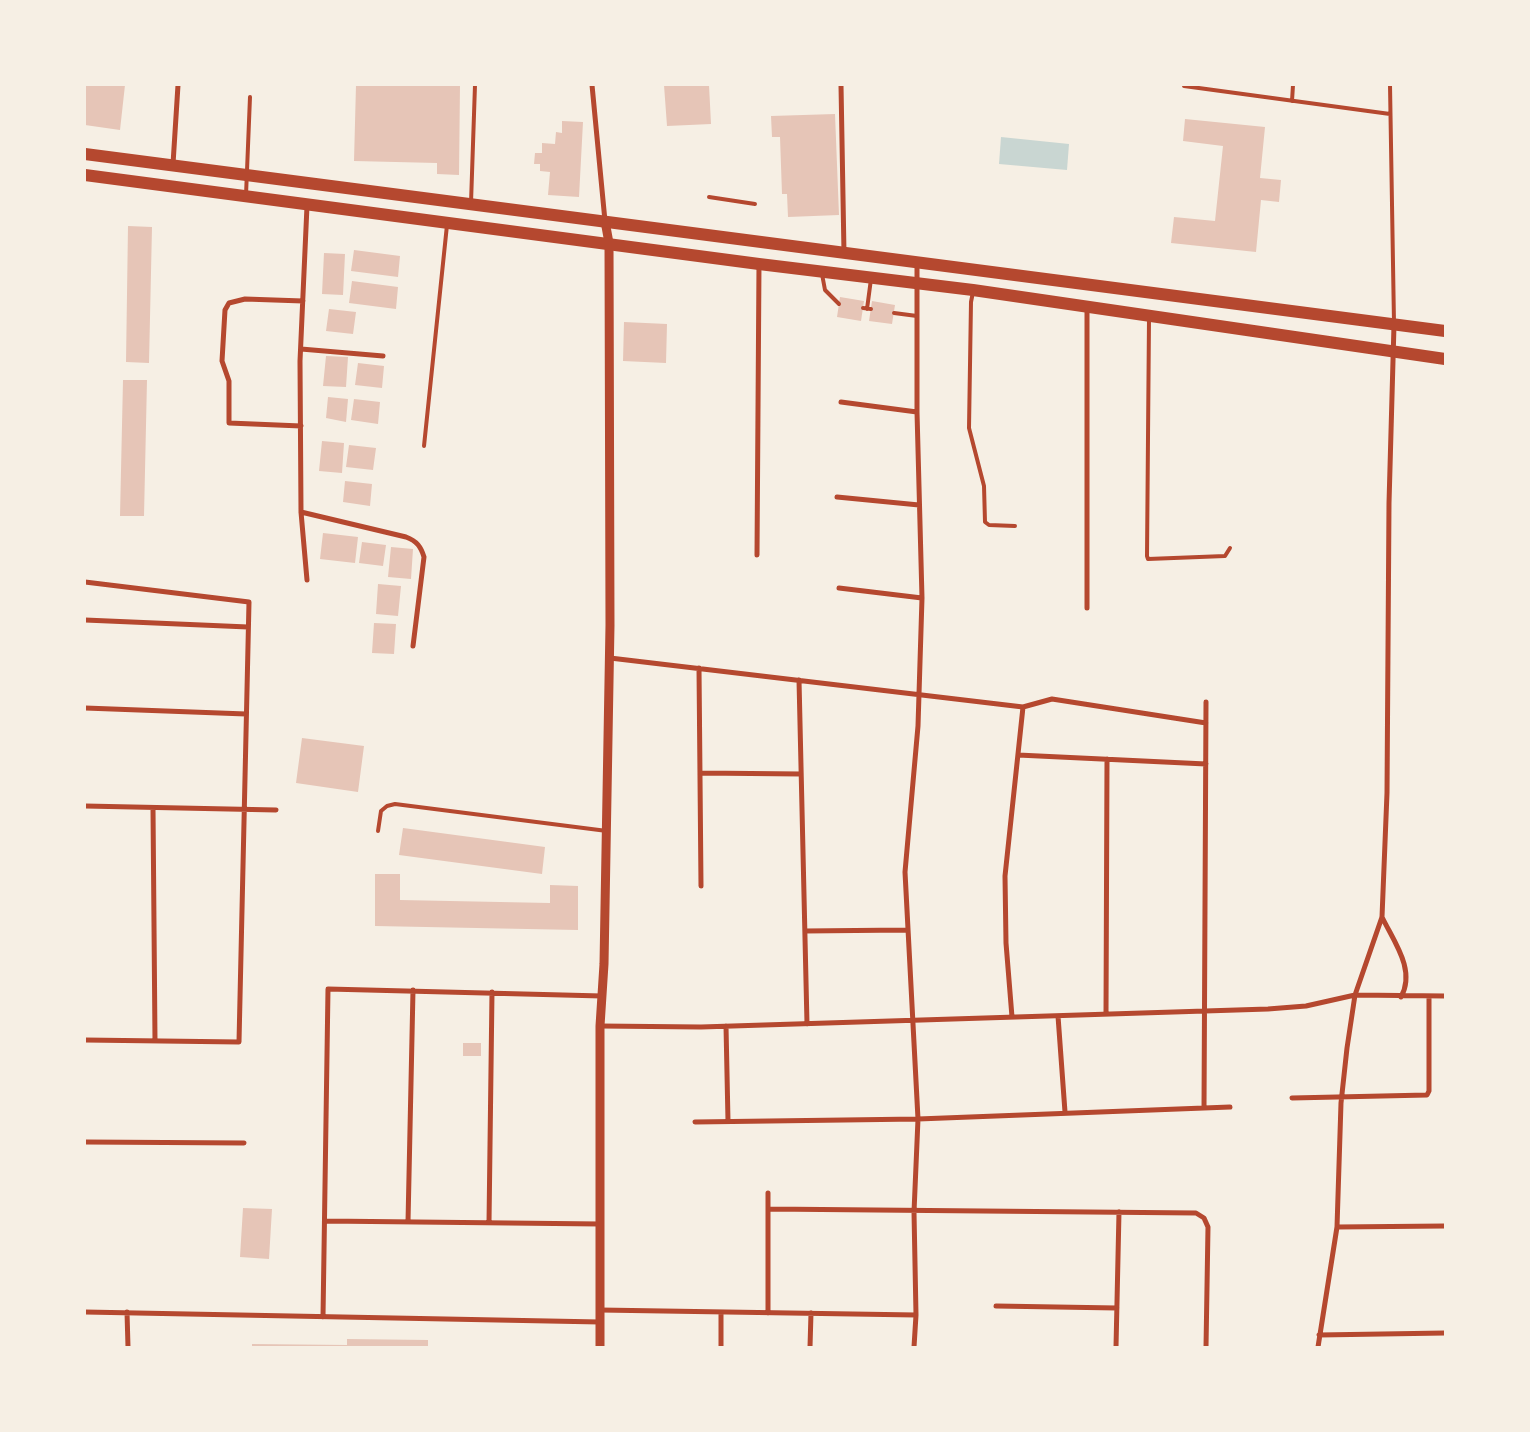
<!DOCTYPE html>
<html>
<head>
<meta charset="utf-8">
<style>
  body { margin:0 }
  #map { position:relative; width:1530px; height:1432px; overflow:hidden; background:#f6efe4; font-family:Lato,sans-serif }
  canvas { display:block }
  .frame { position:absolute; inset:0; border:86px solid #f6efe4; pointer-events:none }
</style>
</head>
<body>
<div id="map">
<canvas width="1530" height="1432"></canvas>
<div class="frame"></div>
</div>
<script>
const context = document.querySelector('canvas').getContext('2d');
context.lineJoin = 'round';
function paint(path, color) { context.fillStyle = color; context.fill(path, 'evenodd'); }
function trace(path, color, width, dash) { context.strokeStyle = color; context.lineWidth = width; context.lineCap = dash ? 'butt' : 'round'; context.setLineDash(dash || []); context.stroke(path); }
paint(new Path2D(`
  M1001 137 1069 144 1067 170 999 164Z`), '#c9d6d2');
paint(new Path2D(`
  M85 85H125L120 130 85 125Z
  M356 85H460L459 175 437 174V163L354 161Z
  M664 85H709L711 124 667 126Z
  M835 114 839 215 788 217 787 194H782L780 137H772L771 116Z
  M1185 119 1265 127 1260 178 1281 180 1279 202 1261 200 1256 252 1171 243 1174 217 1215 221 1223 146 1183 141Z
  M562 121 583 122 579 197 548 195 550 172 540 171V164H534L535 153H542V143L555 144 556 132 562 133Z
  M128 226 152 227 149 363 126 362Z
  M354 250 400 256 398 277 351 271Z
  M324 253 345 254 343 295 322 294Z
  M352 281 398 287 396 309 349 303Z
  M840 297 864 301 861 321 837 317Z
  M872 301 895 305 892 324 869 321Z
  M329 309 356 312 353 334 326 331Z
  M624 322 667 324 666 363 623 361Z
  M326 356 348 357 346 387 323 386Z
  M358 363 384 366 382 388 355 385Z
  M123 380H147L144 516H120Z
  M328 397 348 399 346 422 326 418Z
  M354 399 380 402 378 424 351 420Z
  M322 441 344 443 342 473 319 471Z
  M349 445 376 448 373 470 346 467Z
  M345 481 372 484 370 506 343 502Z
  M323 533 358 537 355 563 320 559Z
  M362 542 386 545 383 566 359 563Z
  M391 547 413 549 411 579 388 577Z
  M378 584 401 586 398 616 376 614Z
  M374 623 396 624 394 654 372 653Z
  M302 738 364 746 358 792 296 783Z
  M403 828 545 847 542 874 399 855Z
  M375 874H400V900L550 903V885L578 886V930L375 926Z
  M463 1043H481V1056H463Z
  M243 1208 272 1209 269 1259 240 1257Z
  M347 1339 428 1340V1347H252V1344L347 1345Z`), '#e6c5b7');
trace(new Path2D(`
  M1390 85 1394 323
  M1184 86 1390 114
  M1292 101 1293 85
  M246 195 250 97
  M709 197 755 204
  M471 203 475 85
  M822 274 825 290 839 304
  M973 292 971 302 969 428 984 486 985 522 989 525 1015 526
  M863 308 871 309
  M867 309 871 279
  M894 313 917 316
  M1149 319 1147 556 1148 559 1225 556 1230 548
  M424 446 447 225
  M378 831 381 811 387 806 395 804 607 831`), '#b5482f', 4);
trace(new Path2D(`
  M592 85 605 221
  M841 85 844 253
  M173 164 178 85
  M307 206 300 361 301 512 307 580
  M301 349 383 356
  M841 402 917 412
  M301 426 229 423V381L222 361 225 310 229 303 245 299 303 301
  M837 497 919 505
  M301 512 406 537C417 541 421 547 424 557L413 646
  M757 555 759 264
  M85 582 249 602 239 1042 85 1040
  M839 588 922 598
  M1087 608V308
  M85 620 248 627
  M610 658 1023 707 1052 699 1206 723
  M699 668 701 886
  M799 680 807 1024
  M85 708 246 714
  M1018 755 1206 764
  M700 773 801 774
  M85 806 276 810
  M153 808 155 1041
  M1382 917C1394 942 1416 970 1401 997
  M805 931 906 930
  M1106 1014 1107 759
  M1058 1016 1065 1112
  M1012 1017 1006 943 1005 876 1023 707
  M600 1026 701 1027 1268 1009 1306 1006 1355 995 1445 996
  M726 1026 728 1121
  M1292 1098 1427 1095 1429 1091V996
  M1204 1108 1206 702
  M695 1122 918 1119 1230 1107
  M85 1142 244 1143
  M768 1209 1196 1213 1204 1218 1208 1227 1206 1347
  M325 1221 600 1224
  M408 1222 413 990
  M489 1223 492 992
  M1337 1227 1445 1226
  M996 1306 1117 1308
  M600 1310 916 1315
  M85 1312 600 1322
  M127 1312 128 1347
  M768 1313V1193
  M323 1317 328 989 602 996
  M1319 1335 1445 1333
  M721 1347V1312
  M810 1347 811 1313
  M914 1347 916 1315 914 1212 918 1119 905 872 918 726 922 598 917 412V264
  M1116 1347 1119 1212
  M1318 1347 1337 1227 1341 1103 1347 1048 1355 995 1382 917 1387 793 1389 503 1394 325`), '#b5482f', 5);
trace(new Path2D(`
  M600 1347V1026L604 964 610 625 609 243 605 221`), '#b5482f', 9);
trace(new Path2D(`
  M85 154 1445 331
  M85 175 759 264 973 290 1445 359`), '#b5482f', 12);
</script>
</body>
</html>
